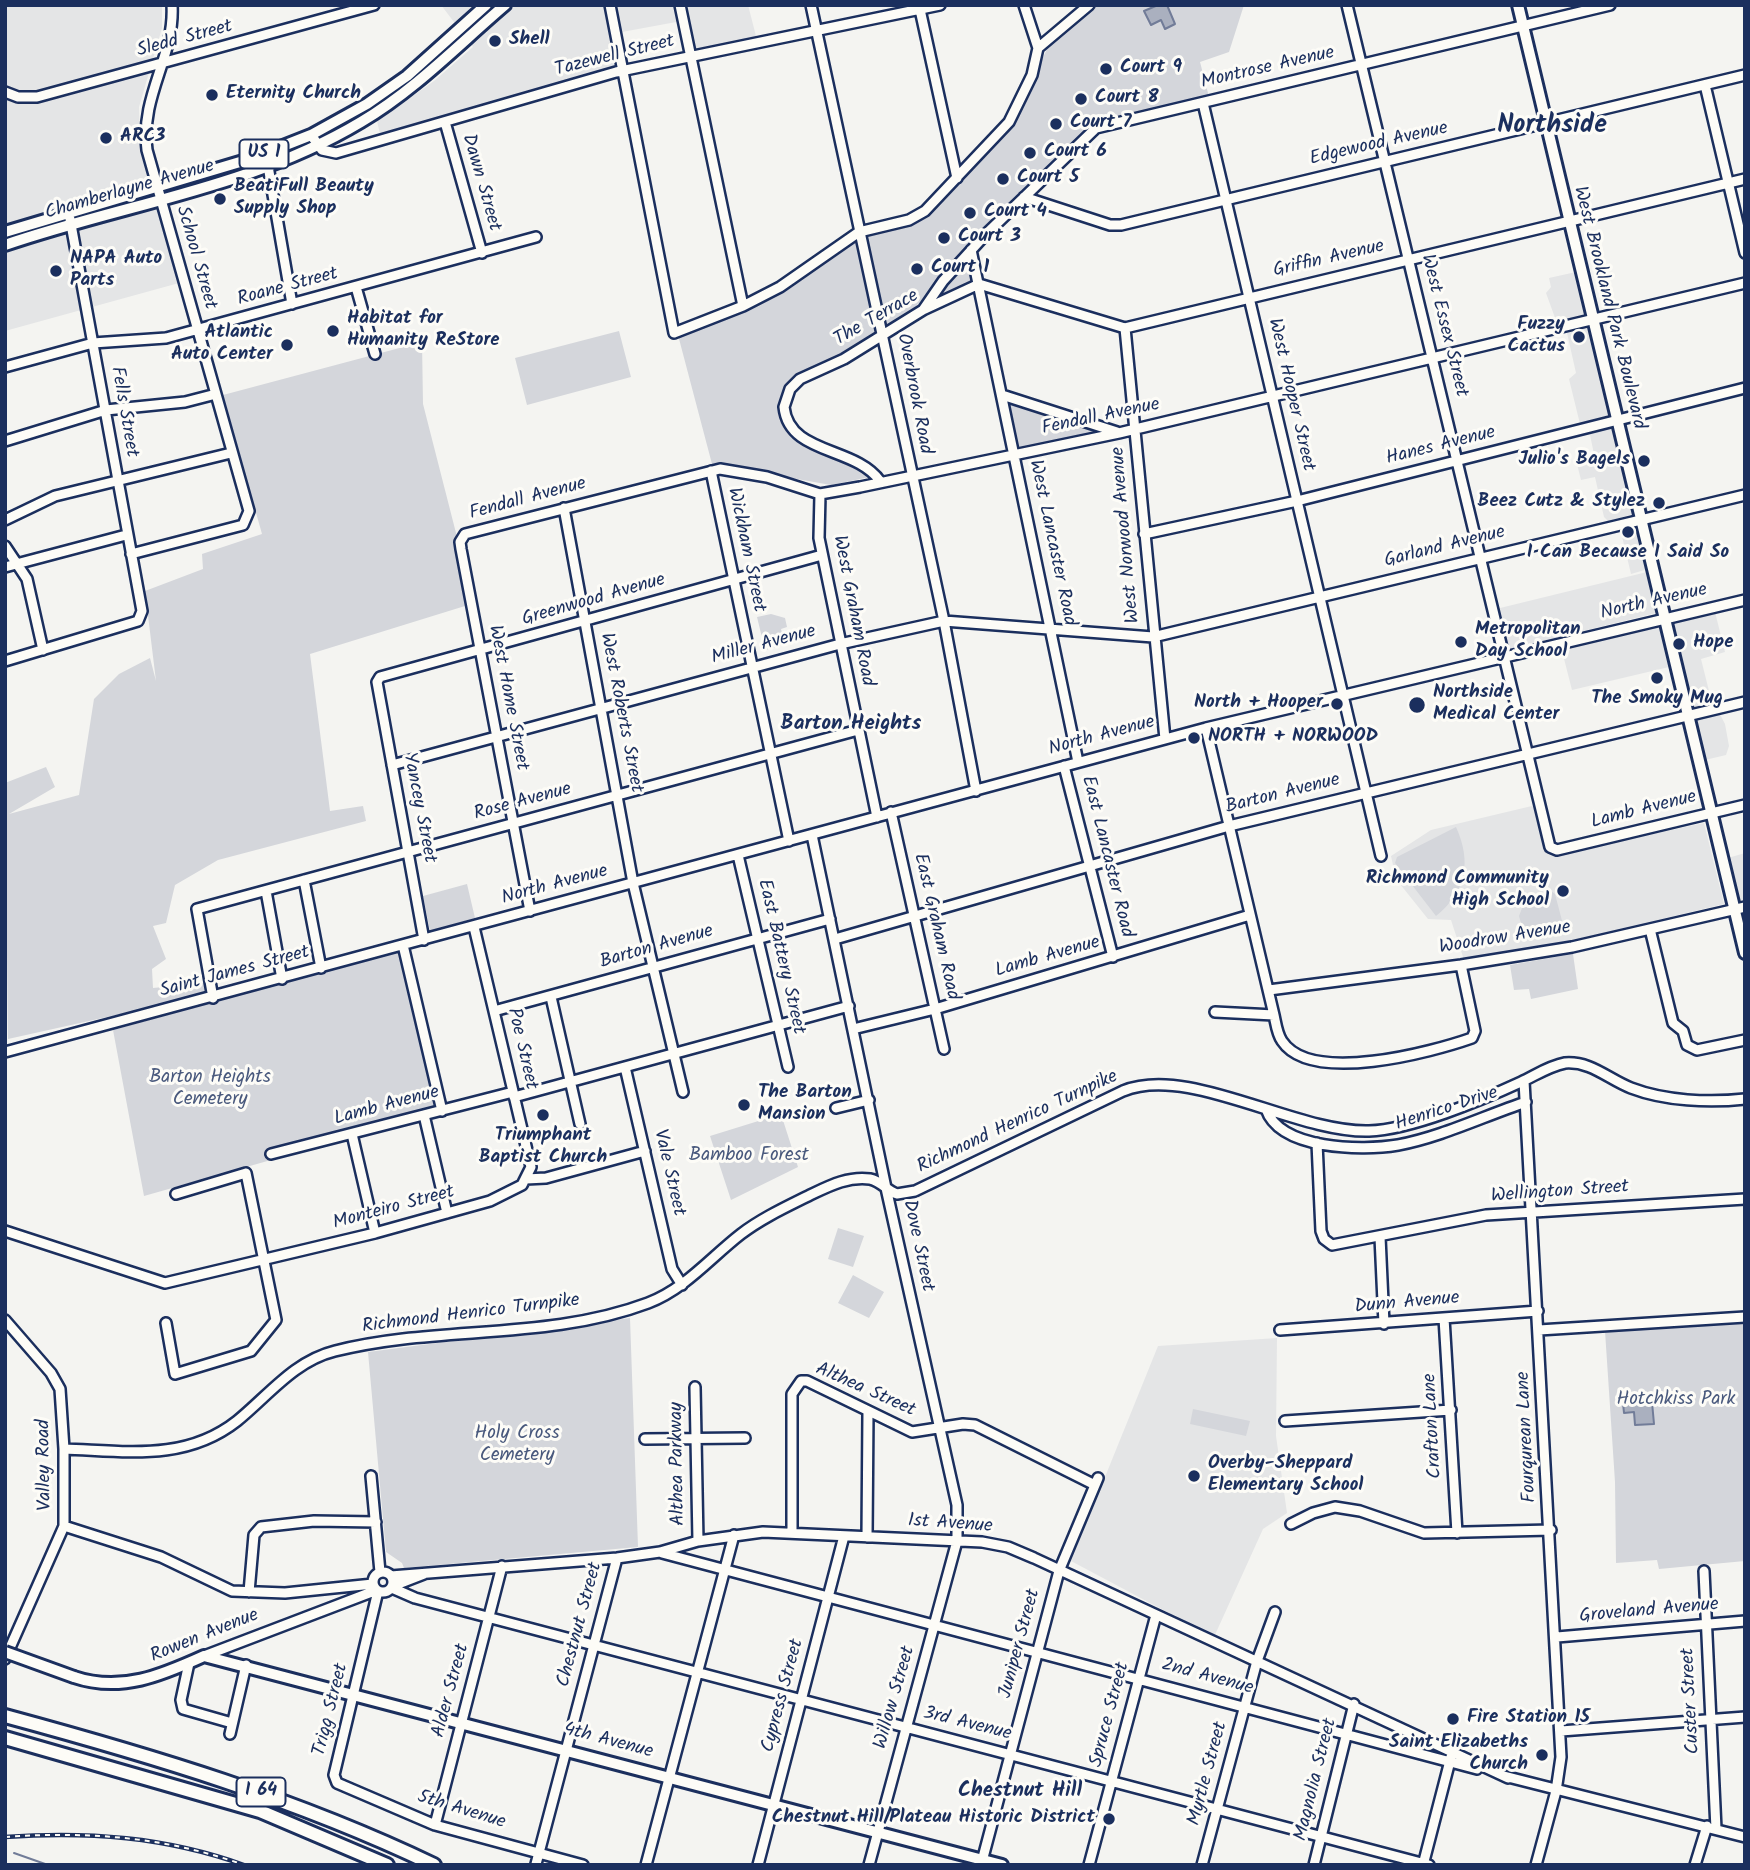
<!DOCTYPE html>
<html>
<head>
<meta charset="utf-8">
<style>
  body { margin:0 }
  #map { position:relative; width:1750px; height:1870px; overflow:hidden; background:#f4f4f1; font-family:Kalam,sans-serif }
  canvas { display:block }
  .frame { position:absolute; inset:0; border:7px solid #1b2f5e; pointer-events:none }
</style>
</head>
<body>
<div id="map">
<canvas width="1750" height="1870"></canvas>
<div class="frame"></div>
</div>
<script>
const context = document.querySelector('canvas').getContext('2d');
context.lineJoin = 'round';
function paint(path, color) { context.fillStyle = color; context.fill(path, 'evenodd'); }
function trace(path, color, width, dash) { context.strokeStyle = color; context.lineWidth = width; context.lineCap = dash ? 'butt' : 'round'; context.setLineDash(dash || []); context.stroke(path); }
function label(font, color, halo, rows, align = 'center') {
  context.font = font + ' Kalam,sans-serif'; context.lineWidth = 6; context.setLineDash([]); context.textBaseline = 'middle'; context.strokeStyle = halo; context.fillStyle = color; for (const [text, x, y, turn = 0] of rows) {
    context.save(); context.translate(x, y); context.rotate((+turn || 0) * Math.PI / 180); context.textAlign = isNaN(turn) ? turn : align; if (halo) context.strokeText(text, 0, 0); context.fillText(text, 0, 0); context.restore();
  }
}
paint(new Path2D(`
  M5 5H162V28L139 107 140 148 179 283 5 331Z
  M441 5H748L756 36 693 52 687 20 622 32 627 66 380 134 377 121 434 81 473 47Z
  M1576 272 1611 417 1580 424 1569 379 1576 373 1565 324 1558 326 1546 293 1551 287 1549 278Z
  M1611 425 1633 514 1608 521 1604 517 1595 477 1581 480 1577 464 1595 459 1589 430Z
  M1638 524 1648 569 1631 574 1620 528Z
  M1647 572 1656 613 1506 650 1496 609Z
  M1715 612 1725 652 1701 659 1710 695 1725 724 1729 746 1726 755 1705 760 1672 621Z
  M1659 625 1669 667 1572 690 1561 647Z
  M1536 805 1546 850 1555 855 1704 823 1724 904 1578 939 1464 960 1451 920 1428 919 1396 879 1391 856 1431 830Z
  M1745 853V903L1740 904 1728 858Z
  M1277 1338 1276 1436 1287 1513 1263 1529 1214 1637 1071 1561 1158 1346Z`), '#e4e5e6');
paint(new Path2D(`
  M1097 5H1244L1229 52 1200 62 1209 97 1090 127 983 231 903 321 800 376 781 412C792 461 849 443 870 477L831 485 712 464 678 335 746 309 853 241 870 233 910 223 937 203 1008 129 1049 45Z
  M966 261 970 262 974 282 937 301 936 296Z
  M619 331 631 377 527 405 515 358Z
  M422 342 423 404 456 533 465 606 310 654 330 811 363 806 366 821 218 860 175 885 166 923 153 926 166 959 152 969 153 988 204 983 206 995 8 1039 5 783 46 767 55 787 9 814 79 795 94 699 119 674 150 658 156 681 145 591 203 569 202 554 262 534 223 395Z
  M1010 402 1094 429 1095 432 1019 448 1008 405Z
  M771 614 785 618 787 627 781 629 785 645 765 650 757 617Z
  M1456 827C1472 862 1466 892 1436 916L1395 863 1397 857Z
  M467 884 475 918 430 931 423 896Z
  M1551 891 1555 894 1565 932 1525 937 1519 916 1524 903Z
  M398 951 436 1106 269 1151 271 1160 144 1196 113 1030Z
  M1573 954 1578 989 1531 999 1529 989 1514 990 1510 965Z
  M781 1114 798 1167 731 1200 710 1136Z
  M838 1228 864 1236 853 1267 828 1259Z
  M853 1275 884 1292 869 1318 838 1303Z
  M630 1318 638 1547 404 1568 402 1563 386 1552 368 1352Z
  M1745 1321V1561L1659 1569 1657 1560 1616 1563 1615 1482 1605 1331Z
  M1193 1409 1250 1421 1246 1436 1190 1424Z`), '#d4d6db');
const water = new Path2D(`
  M1158 5H1167L1175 24 1165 29 1161 20 1151 25 1144 11Z
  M1652 1402 1654 1424 1635 1425 1634 1412 1624 1413 1623 1403Z`);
paint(water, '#aab0bf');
trace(water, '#717c98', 2);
trace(new Path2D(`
  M14 1853 48 1865`), '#717c98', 2);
const minor = new Path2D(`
  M610 5 674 333 743 306 780 287 859 232 909 220 925 211 1009 122 1032 75 1038 48 1089 5
  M680 5 743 306
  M811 5 944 621 976 791
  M919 5 957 178
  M1024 5 1038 48
  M1347 5 1550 847 1557 850 1745 805
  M1705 85 1745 253
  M5 92 18 97H37L374 5
  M1203 103 1381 856
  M445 122 482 253
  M311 135 322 150 336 153 616 72 940 5
  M268 166 292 304
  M1024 197 1110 225H1121L1745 75
  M971 250 1078 762
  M356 287 375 354
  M923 310 943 281 986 234 1096 128 1610 5
  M1125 328 1745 179
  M1125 328 1165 739
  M5 367 93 343 166 338 536 237
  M1002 395 1117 432
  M5 441 106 410 185 402 216 394
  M711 471 789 841
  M880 481C855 446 789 455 784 407L790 389 800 379 844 359 923 310 979 284 1125 328
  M820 494 819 538 877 817
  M564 508 633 883 683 1092
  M5 520 55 496 231 453
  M1144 534 1297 501 1745 388
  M5 546 27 579 43 650
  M131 554 243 525 249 511 147 150C140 95 175 57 172 5
  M5 567 126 535
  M5 661 138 621 142 611 70 219
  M1206 728 1274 1015C1276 1024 1277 1034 1282 1041 1311 1085 1432 1052 1472 1038L1475 1031 1461 965
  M392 765 840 644 944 621 1153 637 1745 495
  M1064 766 1113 957
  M891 812 944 1049
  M812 835 886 1188 957 1505V1541L869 1865
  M738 855 788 1067
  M304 880 321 968
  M266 891 282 979
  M530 911 461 549 460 542 465 534 720 469 767 477 820 494 860 487 1119 433 1745 283
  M1650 929 1673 1023 1683 1031 1687 1045 1697 1050 1745 1040
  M835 939 1229 826 1745 702
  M424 940 377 682 380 677 822 555
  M403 945 442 1111
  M1269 990 1461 965 1572 947 1745 907
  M551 997 580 1124
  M213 998 197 909 858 730
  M494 1011 830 919
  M1215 1012 1274 1015
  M853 1029 935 1009 1250 915
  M5 1052 1206 728 1745 600
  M625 1067 672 1269 682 1285
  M1524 1081 1561 1757 1556 1791 1536 1865
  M514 1097 849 1006
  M836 1108 869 1100
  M1266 1109C1280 1150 1362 1151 1398 1145 1441 1137 1484 1116 1526 1102
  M424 1115 447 1213
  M352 1134 375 1233
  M1317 1143 1321 1231 1324 1239 1332 1245 1486 1215 1745 1199
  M271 1154 513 1092
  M526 1179 546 1178 645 1151
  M5 1231 165 1283 375 1233 490 1201 522 1185 531 1167 474 927
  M1380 1237 1384 1324
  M1444 1318 1457 1533
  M5 1320 51 1373 60 1389 64 1449V1526L5 1659
  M166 1323 175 1374 251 1351 276 1320 246 1173 176 1194
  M1280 1330 1538 1311
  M1539 1330 1745 1317
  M695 1387 698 1541
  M1285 1421 1451 1410
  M645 1439 745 1438
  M64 1449C125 1451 185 1462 237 1421 268 1396 294 1361 335 1351 437 1325 547 1341 648 1303 685 1289 710 1258 741 1234 762 1218 786 1207 810 1195 829 1186 848 1176 870 1179 881 1181 887 1191 897 1194L915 1191 1123 1091C1189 1064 1295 1133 1369 1131 1410 1130 1482 1100 1521 1082 1536 1075 1549 1066 1565 1063 1591 1061 1608 1079 1631 1088 1665 1101 1709 1103 1745 1099
  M371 1476 380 1572
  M1291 1524 1313 1513 1335 1507 1360 1511 1424 1533 1551 1530
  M64 1526 161 1557 232 1591 285 1593 373 1584
  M792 1532V1394L801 1381H807L912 1432 963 1424 975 1425 1095 1485
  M867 1537 868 1412
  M662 1553 1477 1769
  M1704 1571 1716 1829
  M373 1582a10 10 0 1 1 20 0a10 10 0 1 1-20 0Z
  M391 1576 617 1558 660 1552 698 1541 763 1532 982 1542 1008 1547 1034 1558 1508 1778
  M393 1586 424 1574
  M392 1588 415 1598 1429 1865
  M378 1591 334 1775 337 1783 435 1825 583 1865
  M249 1592 254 1535 261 1527 314 1521 376 1522
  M1557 1637 1745 1621
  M204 1656 377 1590
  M189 1663 181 1700 183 1709 232 1723
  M1561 1731 1745 1717
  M230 1734 246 1665
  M1504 1776 1745 1837
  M435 1825 502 1566
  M536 1864 617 1558
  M646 1865 734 1535
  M758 1865 844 1536
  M981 1865 1059 1571 1098 1478
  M1089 1865 1156 1615
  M1202 1865 1257 1661 1275 1612
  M1314 1865 1354 1704
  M1423 1865 1451 1757
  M1695 1865 1707 1826`);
const major = new Path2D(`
  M1518 5 1745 953
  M5 232 250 159 311 135 367 104 407 76 486 5
  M5 245C124 204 251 188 361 122 415 90 457 46 505 5
  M74 1677C121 1693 162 1675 204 1656L1002 1865`);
const highway = new Path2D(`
  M5 1716C153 1756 296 1799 434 1865
  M5 1738 260 1811 387 1865`);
trace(minor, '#1b2f5e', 14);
trace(major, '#1b2f5e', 16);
trace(highway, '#1b2f5e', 18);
trace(minor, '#fdfcf7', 9);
trace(major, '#fdfcf7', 10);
trace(highway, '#fdfcf7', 12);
const rail = new Path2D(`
  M5 1837C88 1831 166 1837 244 1865`);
trace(rail, '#1b2f5e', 4.5);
trace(rail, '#fdfcf7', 2, [5]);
const majorBridge = new Path2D(`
  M5 1652 74 1677`);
trace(majorBridge, '#1b2f5e', 16, []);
trace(majorBridge, '#fdfcf7', 10);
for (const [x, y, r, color] of [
  [495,41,7,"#1b2f5e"],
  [1106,69,7,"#1b2f5e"],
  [212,95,7,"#1b2f5e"],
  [1081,99,7,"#1b2f5e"],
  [1056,124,7,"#1b2f5e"],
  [106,138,7,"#1b2f5e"],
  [1030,153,7,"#1b2f5e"],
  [1003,179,7,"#1b2f5e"],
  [220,199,7,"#1b2f5e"],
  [970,213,7,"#1b2f5e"],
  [944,238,7,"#1b2f5e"],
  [917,269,7,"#1b2f5e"],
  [56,271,7,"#1b2f5e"],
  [333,331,7,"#1b2f5e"],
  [1579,337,7,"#1b2f5e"],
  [287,345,7,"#1b2f5e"],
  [1644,461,7,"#1b2f5e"],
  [1659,503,7,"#1b2f5e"],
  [1628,532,7,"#1b2f5e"],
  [1461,642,7,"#1b2f5e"],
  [1679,644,7,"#1b2f5e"],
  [1657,678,7,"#1b2f5e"],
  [1337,704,7,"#1b2f5e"],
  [1417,705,9,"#1b2f5e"],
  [1194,738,7,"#1b2f5e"],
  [1563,891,7,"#1b2f5e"],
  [744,1105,7,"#1b2f5e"],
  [543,1115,7,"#1b2f5e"],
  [1194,1476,7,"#1b2f5e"],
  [1453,1719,7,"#1b2f5e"],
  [1542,1755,7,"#1b2f5e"],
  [1109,1819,7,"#1b2f5e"]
]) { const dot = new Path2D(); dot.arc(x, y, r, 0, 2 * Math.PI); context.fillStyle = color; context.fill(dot); trace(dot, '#fdfcf7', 2.5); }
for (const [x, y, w] of [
  [264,154,49],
  [261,1792,49]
]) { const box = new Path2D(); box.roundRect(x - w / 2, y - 14.5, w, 29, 5); context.fillStyle = '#fdfcf7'; context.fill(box); trace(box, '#1b2f5e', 2); }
label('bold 18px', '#1b2f5e', null, [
  ["US 1",264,154],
  ["I 64",261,1792]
]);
label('19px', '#1b2f5e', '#fdfcf7', [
  ["Sledd Street",185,40,-15],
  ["Tazewell Street",615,57,-14],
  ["Montrose Avenue",1268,69,-13],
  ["Edgewood Avenue",1379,145,-13],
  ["Dawn Street",480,183,74],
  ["Chamberlayne Avenue",130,191,-16],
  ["School Street",195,258,74],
  ["Griffin Avenue",1329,260,-13],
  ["Roane Street",288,288,-15],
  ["West Brookland Park Boulevard",1608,308,76],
  ["The Terrace",877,319,-30],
  ["West Essex Street",1443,326,76],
  ["Overbrook Road",913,394,79],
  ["West Hooper Street",1290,395,77],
  ["Fells Street",123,412,80],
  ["Fendall Avenue",1101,418,-12],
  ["Hanes Avenue",1441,447,-14],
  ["Fendall Avenue",528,500,-15],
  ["West Norwood Avenue",1127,535,-95],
  ["West Lancaster Road",1051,543,78],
  ["Garland Avenue",1445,548,-14],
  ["Wickham Street",745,550,78],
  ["Greenwood Avenue",594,601,-16],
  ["North Avenue",1654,603,-13],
  ["West Graham Road",852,611,79],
  ["Miller Avenue",764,646,-15],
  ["West Home Street",507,698,79],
  ["West Roberts Street",620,713,79],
  ["North Avenue",1102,737,-15],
  ["Barton Avenue",1283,795,-14],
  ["Rose Avenue",523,803,-15],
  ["Yancey Street",418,808,79],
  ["Lamb Avenue",1644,811,-14],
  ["East Lancaster Road",1106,857,76],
  ["North Avenue",555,886,-15],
  ["East Graham Road",935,927,77],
  ["Woodrow Avenue",1505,939,-9],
  ["Barton Avenue",657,948,-16],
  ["East Battery Street",780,957,77],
  ["Lamb Avenue",1048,958,-16],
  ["Saint James Street",235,973,-15],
  ["Poe Street",521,1049,77],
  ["Lamb Avenue",387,1107,-15],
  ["Henrico Drive",1447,1110,-18],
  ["Richmond Henrico Turnpike",1018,1123,-25],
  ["Vale Street",668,1173,77],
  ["Wellington Street",1560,1193,-4],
  ["Monteiro Street",394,1209,-15],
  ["Dove Street",917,1246,78],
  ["Dunn Avenue",1407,1304,-5],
  ["Richmond Henrico Turnpike",471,1315,-7],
  ["Althea Street",865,1391,24],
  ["Crafton Lane",1434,1426,-93],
  ["Fourqurean Lane",1528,1437,-93],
  ["Althea Parkway",679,1464,-91],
  ["Valley Road",46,1465,-91],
  ["1st Avenue",950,1525,4],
  ["Groveland Avenue",1649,1612,-5],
  ["Chestnut Street",581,1625,-75],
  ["Rowen Avenue",205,1637,-22],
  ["Juniper Street",1021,1644,-75],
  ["2nd Avenue",1207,1678,15],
  ["Alder Street",452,1691,-75],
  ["Cypress Street",784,1696,-75],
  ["Willow Street",896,1698,-74],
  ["Custer Street",1692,1701,-93],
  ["Trigg Street",332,1710,-76],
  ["Spruce Street",1111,1715,-75],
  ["3rd Avenue",967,1725,14],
  ["4th Avenue",608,1742,15],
  ["Myrtle Street",1209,1774,-75],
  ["Magnolia Street",1317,1780,-76],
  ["5th Avenue",461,1811,17]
]);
label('bold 19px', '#1b2f5e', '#fdfcf7', [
  ["Shell",509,41],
  ["Court 9",1120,69],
  ["Eternity Church",226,95],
  ["Court 8",1095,99],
  ["Court 7",1070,124],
  ["ARC3",120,138],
  ["Court 6",1044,153],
  ["Court 5",1017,179],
  ["BeatiFull Beauty",234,188],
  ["Supply Shop",234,210],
  ["Court 4",984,213],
  ["Court 3",958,238],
  ["NAPA Auto",70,260],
  ["Parts",70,282],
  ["Court 1",931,269],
  ["Habitat for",347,320],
  ["Humanity ReStore",347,342],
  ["Fuzzy",1565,326,"right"],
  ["Cactus",1565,348,"right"],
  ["Atlantic",273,334,"right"],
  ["Auto Center",273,356,"right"],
  ["Julio's Bagels",1630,461,"right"],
  ["Beez Cutz & Stylez",1645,503,"right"],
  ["I Can Because I Said So",1628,554,"center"],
  ["Metropolitan",1475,631],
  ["Day School",1475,653],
  ["Hope",1693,644],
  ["Northside",1433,694],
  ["Medical Center",1433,716],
  ["The Smoky Mug",1657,700,"center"],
  ["North + Hooper",1323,704,"right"],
  ["NORTH + NORWOOD",1208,738],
  ["Richmond Community",1549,880,"right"],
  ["High School",1549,902,"right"],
  ["The Barton",758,1094],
  ["Mansion",758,1116],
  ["Triumphant",543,1137,"center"],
  ["Baptist Church",543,1159,"center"],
  ["Overby-Sheppard",1208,1465],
  ["Elementary School",1208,1487],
  ["Fire Station 15",1467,1719],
  ["Saint Elizabeths",1528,1744,"right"],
  ["Church",1528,1766,"right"],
  ["Chestnut Hill/Plateau Historic District",1095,1819,"right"]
], 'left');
label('19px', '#49597d', '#fdfcf7', [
  ["Barton Heights",210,1079],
  ["Cemetery",210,1101],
  ["Bamboo Forest",749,1157],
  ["Hotchkiss Park",1676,1401],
  ["Holy Cross",517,1435],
  ["Cemetery",517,1457]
]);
label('bold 21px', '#1b2f5e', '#fdfcf7', [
  ["Barton Heights",851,725],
  ["Chestnut Hill",1020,1792]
]);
label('bold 26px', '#1b2f5e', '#fdfcf7', [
  ["Northside",1552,128]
]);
</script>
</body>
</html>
